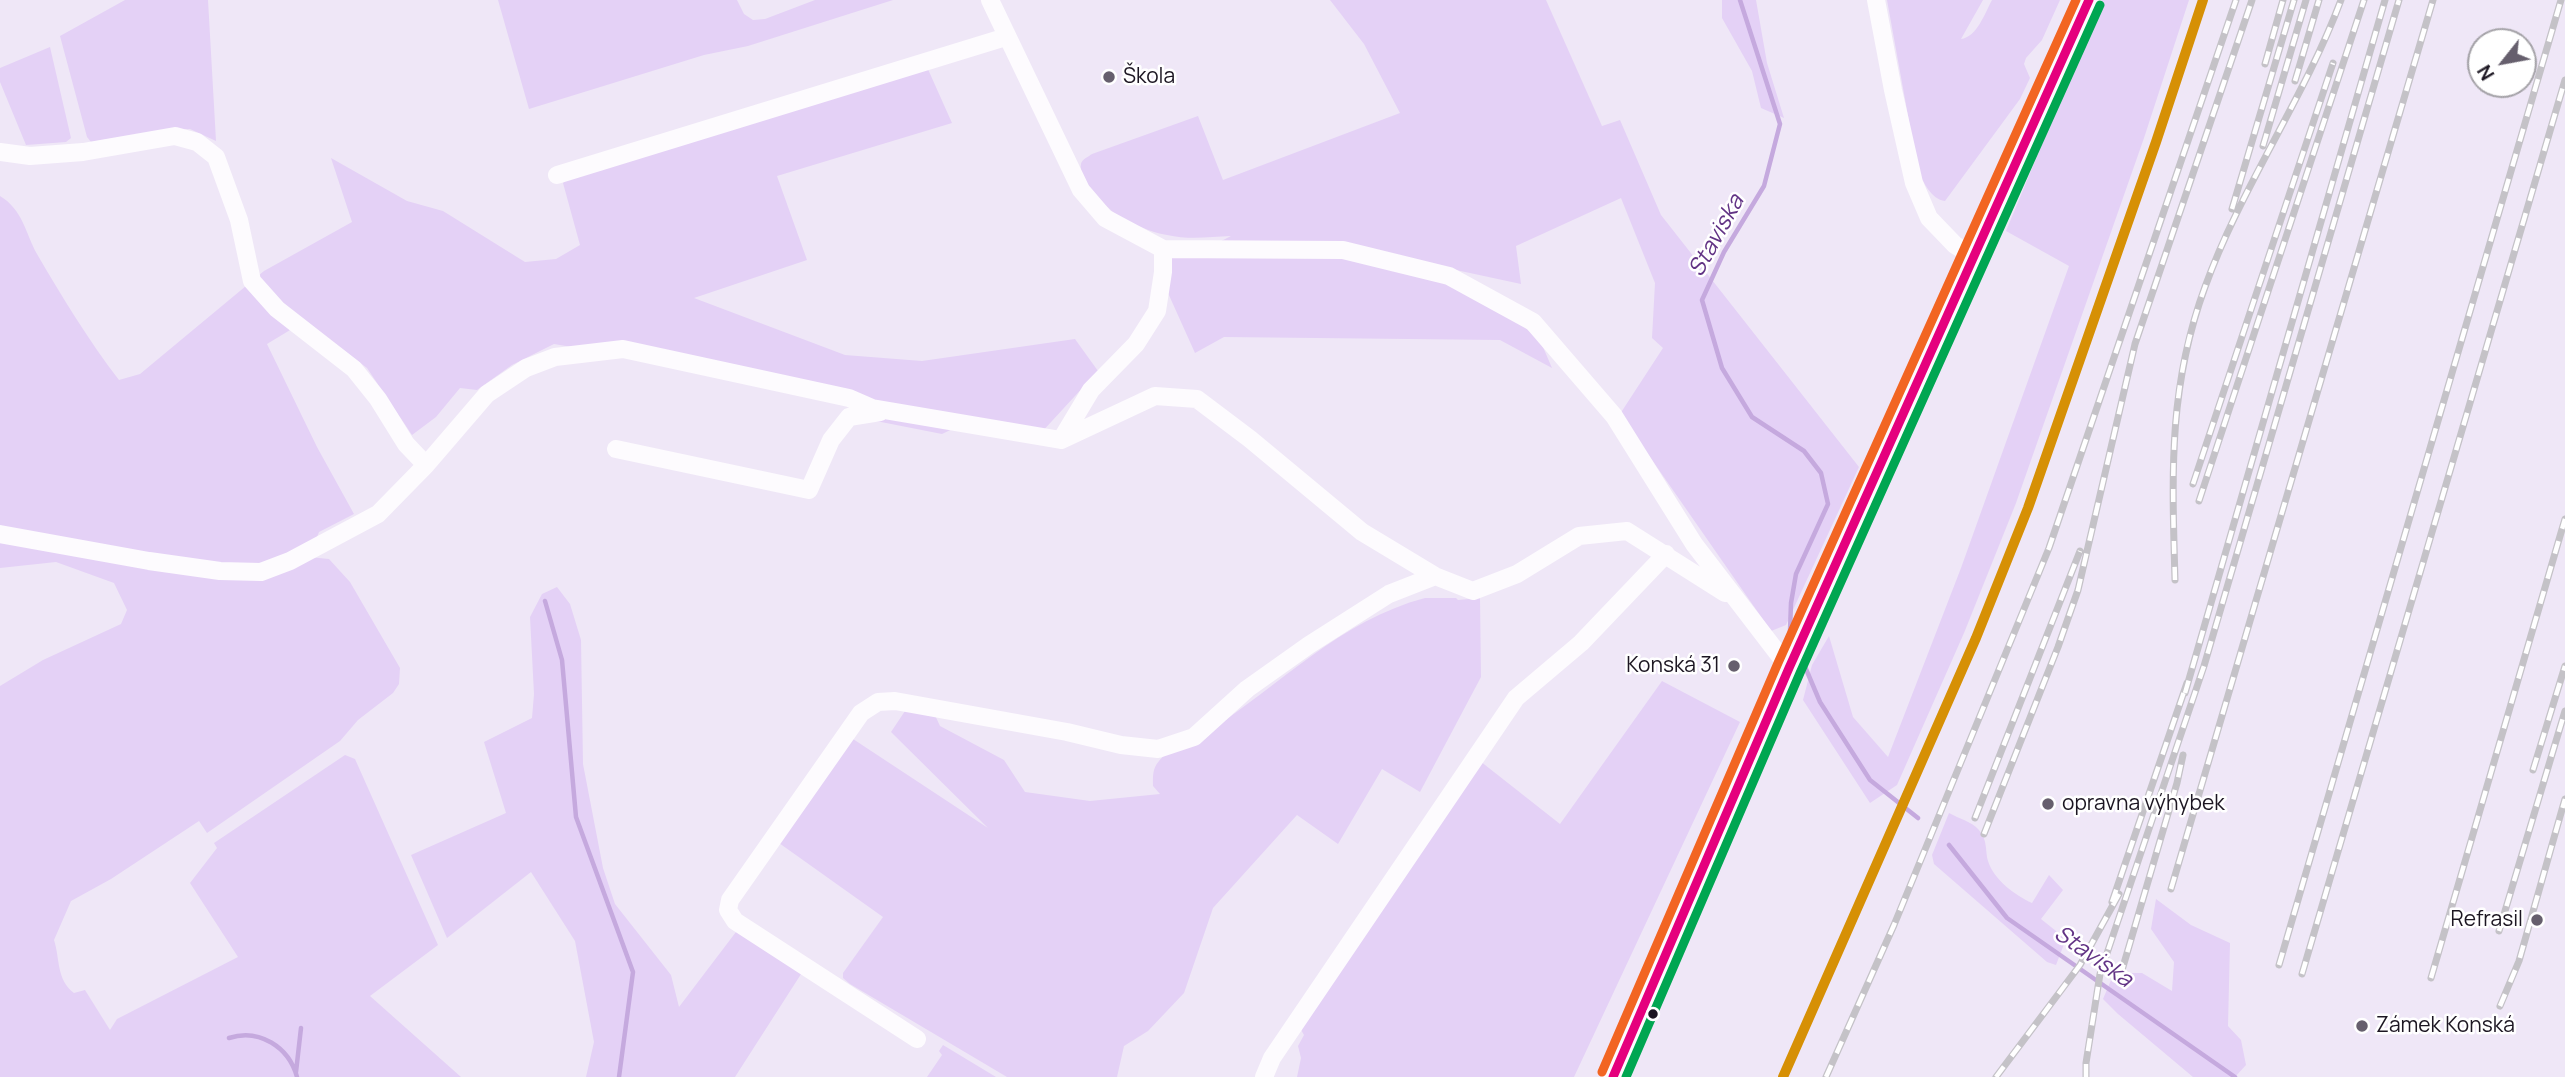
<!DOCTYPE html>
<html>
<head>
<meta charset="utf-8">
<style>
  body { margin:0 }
  #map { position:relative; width:2565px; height:1077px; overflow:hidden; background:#efe7f7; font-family:Manrope,sans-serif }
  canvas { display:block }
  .north { position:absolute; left:2467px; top:28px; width:70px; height:70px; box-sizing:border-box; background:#fff; border:2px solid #a4a2a7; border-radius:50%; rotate:239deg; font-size:19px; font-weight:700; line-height:28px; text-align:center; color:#1c1622 }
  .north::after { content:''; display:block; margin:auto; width:24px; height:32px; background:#665f6d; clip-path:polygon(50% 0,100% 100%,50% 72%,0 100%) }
</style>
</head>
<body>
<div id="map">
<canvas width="2565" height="1077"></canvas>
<div class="north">N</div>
</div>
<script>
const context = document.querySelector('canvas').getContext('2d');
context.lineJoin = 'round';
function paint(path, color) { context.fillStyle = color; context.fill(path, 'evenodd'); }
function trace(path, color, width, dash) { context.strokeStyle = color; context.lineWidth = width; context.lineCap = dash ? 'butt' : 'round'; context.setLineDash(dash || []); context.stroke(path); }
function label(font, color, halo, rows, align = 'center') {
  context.font = font + ' Manrope,sans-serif'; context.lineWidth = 5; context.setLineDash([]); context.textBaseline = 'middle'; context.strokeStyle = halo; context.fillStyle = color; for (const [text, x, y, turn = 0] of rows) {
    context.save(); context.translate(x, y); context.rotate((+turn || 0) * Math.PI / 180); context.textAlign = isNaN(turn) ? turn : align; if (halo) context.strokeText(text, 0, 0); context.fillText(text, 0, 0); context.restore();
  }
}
paint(new Path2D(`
  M125 0H208L216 141 190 129 158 131 91 142 87 137 60 36Z
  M498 0H737L744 14 753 20 765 19 815 0H893L748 46 704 55 529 109Z
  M1330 0H1546L1602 126 1620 120 1661 215 1859 467 1786 625 1771 631 1620 414 1663 348 1652 338 1655 283 1621 198 1516 246 1521 284 1456 270 1540 340 1552 368 1500 340 1224 337 1195 353 1168 293 1169 256 1198 253 1231 236C1209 237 1189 240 1167 235 1150 232 1132 224 1117 215 1106 207 1077 179 1081 164 1082 159 1088 157 1092 154L1198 116 1223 180 1400 113 1364 44Z
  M1722 0H1756L1767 63 1784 118 1761 108 1752 71 1722 18Z
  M1887 0H1983L1961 39C1977 37 1985 13 1992 0H2060L2042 40 2026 58 2024 64 2030 78 2020 99 1945 201C1931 199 1924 183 1918 171Z
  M2102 0H2189L2144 138 2016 503 1964 633 1897 785 1870 803 1803 700 1812 665 1829 636 1853 717 1888 757 1961 568 2069 266 2006 231Z
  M50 47 71 138 66 142 26 145 0 82V68Z
  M927 67 952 123 777 176 807 260 694 298 845 355 922 361 1075 339 1098 371 1040 434 963 424 942 434 876 421 853 394 554 344 512 365 477 390 460 388 436 417 412 435 367 368 305 321 267 344 317 447 354 514 319 532 309 557 329 559 350 582 400 668 399 684 393 693 358 720 340 741 207 833 199 821 111 879 71 901 54 940C60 958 56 980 74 993L85 990 110 1030 117 1019 238 957 190 883 217 848 214 843 345 755 355 759 438 945 370 996 461 1077H0V686L43 660 121 624 127 610 114 583 56 562 0 568V196C23 210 25 232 37 254 62 297 89 341 119 380L140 374 264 271 352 222 331 158 407 201 443 211 525 262 556 259 580 245 563 183 568 176Z
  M557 587 570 604 581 640 583 764 603 868 615 904 671 975 679 1007 739 928 803 971 735 1077H586L594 1042 575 941 531 872 447 938 411 855 506 813 484 742 532 718 534 694 530 617 542 594Z
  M1425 598H1456L1458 600 1480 598 1481 677 1420 792 1382 769 1338 844 1297 815 1213 908 1184 993 1148 1031 1124 1046 1117 1077H1007L850 984 843 978V973L883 917 779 843 850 737 988 828 891 732 907 708 934 713 940 726 1004 760 1025 792 1090 801 1160 794 1153 786C1153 777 1152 769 1159 761 1170 747 1194 741 1209 731 1280 685 1341 620 1425 598Z
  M1662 681 1740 722 1574 1077H1297L1301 1058 1298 1046 1304 1035 1300 1028 1480 761 1560 824Z
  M1949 813C1958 818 1972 822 1978 829 1988 840 1985 849 1988 861 1994 880 2015 895 2032 903L2049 875 2063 890 2041 919 2066 939 2056 965 2047 962 1934 864 1932 855Z
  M2156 899 2191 925 2230 943 2228 1026 2241 1040 2246 1065 2235 1077H2193L2118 1014 2103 999 2114 973H2142L2172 991 2174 962 2151 929Z
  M943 1045 996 1077H927L942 1055 939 1051Z`), '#e4d1f6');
trace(new Path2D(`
  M1740 0 1780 124 1764 186 1724 252 1702 300 1722 368 1752 417 1804 451 1821 473 1828 504 1796 574 1791 603 1790 631 1792 637
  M545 601 562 660 576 817 633 972 619 1077
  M1803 662 1820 702 1870 780 1918 818
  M1949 845 2007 918 2235 1077
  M229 1038C259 1028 289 1047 297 1077
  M296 1072 301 1028`), '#c5a9de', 4.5);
trace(new Path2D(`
  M990 0 1081 190 1105 218 1163 249 1343 250 1449 276 1533 322 1614 416 1694 544 1789 668
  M1876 0 1893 90 1914 183 1929 218 1955 245 1975 257
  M0 152 30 156 83 152 175 136 197 142 216 157 239 220 252 281 277 309 354 369 378 399 406 444 426 465 487 394 526 368 555 357 623 349 849 398 872 408 1061 440
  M557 175 1006 37
  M1163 249V272L1157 311 1136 344 1091 390 1061 440 1155 396 1197 399 1250 439 1362 532 1435 576 1473 591 1517 574 1579 536 1627 531 1725 593
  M616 449 809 490 831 440 849 417 880 412
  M0 534 149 561 220 571 261 572 290 561 378 514 426 465
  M917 1039 735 921 728 910 730 900 861 713 878 702 895 701 1067 732 1121 745 1158 749 1194 737 1247 689 1309 645 1389 594 1435 576
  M1264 1077 1272 1058 1516 698 1581 643 1666 554`), '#fdfbfe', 18);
trace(new Path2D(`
  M1613 1077 1789 668 2089 0`), '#fdfbfe', 24);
const rail = new Path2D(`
  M2265 64 2283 0
  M2295 81 2319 0
  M2263 146 2306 0
  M2232 209 2294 0
  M2193 484 2333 63
  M2199 501 2364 0
  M2175 580C2172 474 2168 388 2205 287 2241 187 2304 99 2341 0
  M2185 693 2385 0
  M2533 770 2565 666
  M1975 818 2080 551
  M1984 834 2058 647 2078 590 2135 344 2252 0
  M2171 889 2433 0
  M2112 902 2187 683
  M2499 931 2565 711
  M2279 965 2561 0
  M2302 974 2565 80
  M2120 977 2177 783 2183 755
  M2431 978 2565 519
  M2500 1006 2519 961 2565 799
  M1826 1077 1894 925 2049 548 2236 0
  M1996 1077 2080 965 2119 894
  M2086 1077V1063L2100 974 2204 666 2399 0`);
trace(rail, '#c4c2c7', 7);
trace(rail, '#fff', 4.5, [13]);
trace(new Path2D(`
  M1613 1077 1789 668 2089 0`), '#e5007d', 9);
trace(new Path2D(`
  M1626 1077 1800 673 2100 5`), '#00a651', 9);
trace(new Path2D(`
  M1602 1072 1778 663 2076 0`), '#f26522', 9);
trace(new Path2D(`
  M1783 1077 1976 638 2028 508 2156 142 2203 0`), '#d69005', 10);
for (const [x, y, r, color] of [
  [1109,77,7,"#665f6d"],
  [1734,666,7,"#665f6d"],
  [2048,804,7,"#665f6d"],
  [2537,920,7,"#665f6d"],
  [1653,1014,6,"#1c1622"],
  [2362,1026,7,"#665f6d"]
]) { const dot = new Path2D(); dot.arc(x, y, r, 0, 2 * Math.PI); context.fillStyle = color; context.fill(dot); trace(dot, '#fff', 2.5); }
label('21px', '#1c1622', '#fff', [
  ["Škola",1123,77],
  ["Konská 31",1720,666,"right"],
  ["opravna výhybek",2062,804],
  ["Refrasil",2523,920,"right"],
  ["Zámek Konská",2376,1026]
], 'left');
label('italic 23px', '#623385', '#fff', [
  ["Staviska",1717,236,-61],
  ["Staviska",2093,957,35]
]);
</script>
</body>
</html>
